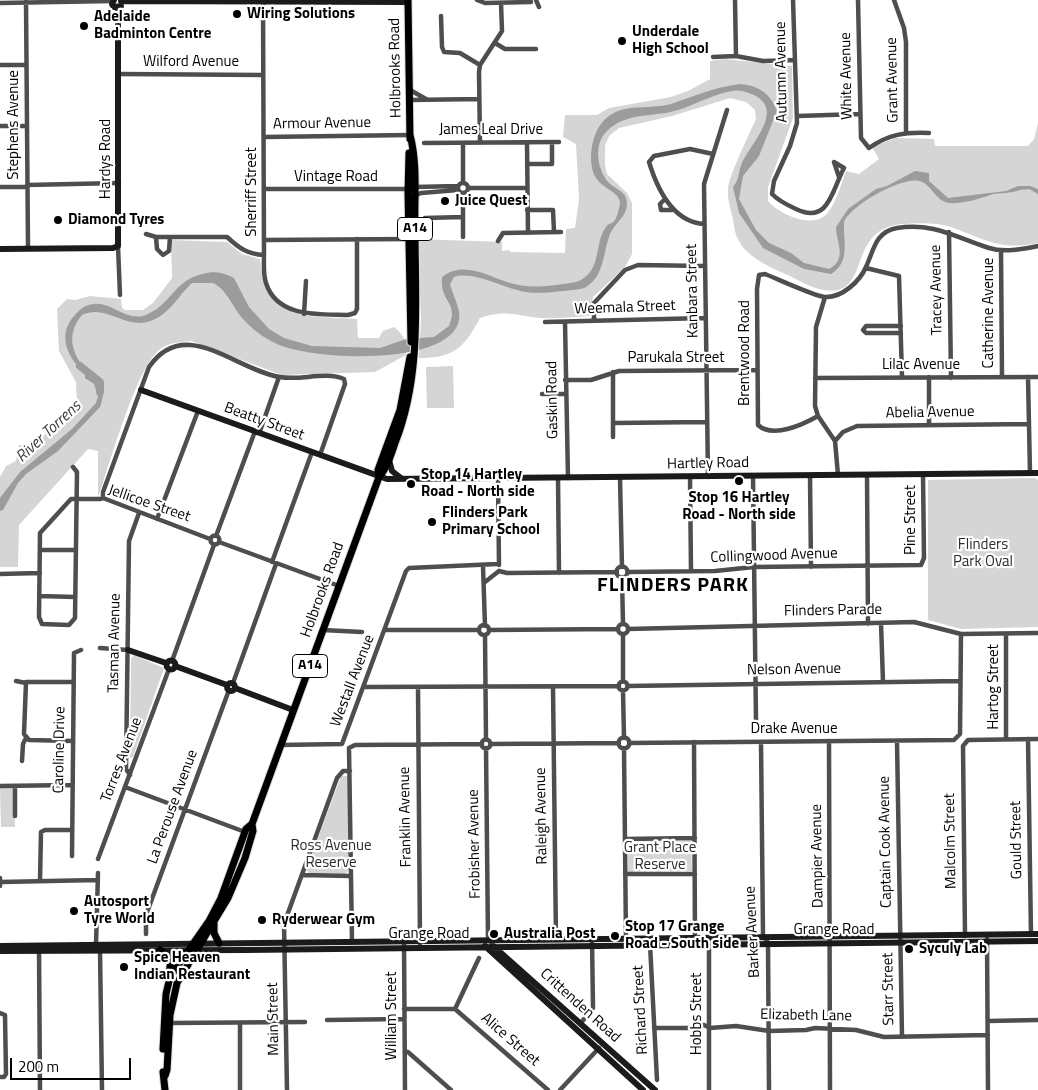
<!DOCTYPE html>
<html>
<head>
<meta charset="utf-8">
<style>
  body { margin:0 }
  #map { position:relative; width:1038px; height:1090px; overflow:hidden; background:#fff; font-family:"Titillium Web",sans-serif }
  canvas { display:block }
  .scale { position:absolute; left:10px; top:1058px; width:121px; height:22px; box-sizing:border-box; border:2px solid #000; border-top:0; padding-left:6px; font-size:15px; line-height:18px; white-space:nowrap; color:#000; -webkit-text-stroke:4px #fff; paint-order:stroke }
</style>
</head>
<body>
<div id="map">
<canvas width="1038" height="1090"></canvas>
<div class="scale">200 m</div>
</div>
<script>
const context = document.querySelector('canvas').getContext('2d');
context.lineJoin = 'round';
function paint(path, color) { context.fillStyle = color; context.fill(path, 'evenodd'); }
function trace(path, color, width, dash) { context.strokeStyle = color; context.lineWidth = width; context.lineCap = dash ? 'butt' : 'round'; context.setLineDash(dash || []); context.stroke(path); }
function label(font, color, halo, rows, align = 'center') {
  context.font = font + ' "Titillium Web",sans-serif'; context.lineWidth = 4.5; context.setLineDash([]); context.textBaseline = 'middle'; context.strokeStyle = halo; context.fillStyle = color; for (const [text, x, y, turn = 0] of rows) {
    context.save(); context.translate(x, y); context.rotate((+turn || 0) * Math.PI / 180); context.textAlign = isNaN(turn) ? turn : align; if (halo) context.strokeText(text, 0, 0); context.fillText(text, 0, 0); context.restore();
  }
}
paint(new Path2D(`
  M725 59 792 66 793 118 768 187V201C780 215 816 231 829 211 837 200 841 184 846 171L859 174 879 159 872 147 896 138 934 139 935 146H1028L1034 139 1038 123V243C1001 251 984 239 951 227 936 222 917 223 902 224 851 229 868 282 838 290 821 294 802 282 788 275 771 268 744 256 737 237 734 231 734 222 732 215 730 207 727 197 728 189 728 178 750 132 756 119L755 110 746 102 730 98 672 116 619 128 609 136 605 146V165L607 174 627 193 632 203V254L625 267 593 297 589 316C573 317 557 319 541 318 515 316 508 309 480 318 464 348 454 358 419 358L421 319 418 239 502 242V251L510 250V252L565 253 566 229 575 228 579 199 576 144 563 137 565 115H597L609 108 671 97 688 91 710 79V61Z
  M171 240 227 242 242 254 260 259C265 324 308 315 357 319L358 338H379L383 331 394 327C404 335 407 341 406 355L375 372 282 375 191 341C180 342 167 343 159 350 136 369 109 466 98 498V451L88 449 19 525 18 567H0V477L6 466 16 461 19 445H34L77 404 76 382 59 351 57 309 67 299 75 300 90 296 121 299 122 308 125 310H143L153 303 172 278Z
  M453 366 454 408H427L426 367Z
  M1035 478 1038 480V627L961 629 928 620V480Z
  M134 655 164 668 133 757 130 758 131 658Z
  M341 776H348L349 870 345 874 309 873 306 870Z
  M0 788H14L15 827H1Z
  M691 841 692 871 628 872V842Z`), '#d5d5d5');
paint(new Path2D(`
  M740 84C758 85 771 94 777 111L759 156 743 176 739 199 756 230 769 243 791 253 804 263 829 269C848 259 836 242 836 227L848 209 876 189 887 186 915 171 929 173V181L948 198 1006 191 1018 186H1030L1038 189V194L1029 189 1020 190C1010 194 1000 192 990 195 979 199 962 204 949 203 935 201 931 183 919 181 901 177 851 205 844 222 843 241 851 262 831 274L804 269 763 248 739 213 733 187C740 179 738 171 742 163 753 140 792 103 742 91 728 87 692 106 678 110 652 118 628 111 607 131 593 144 597 170 609 183 614 188 624 191 626 198 631 216 614 221 609 237 603 254 604 276 586 287 581 290 570 290 564 291 551 292 540 294 526 292 505 289 473 270 454 277L450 284C453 296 463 312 458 324 442 367 307 360 275 343 264 338 252 329 244 320 233 309 228 290 213 283H192C179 295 170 313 153 320 126 332 108 303 82 315 65 335 72 355 89 374 94 378 101 382 103 388 104 394 102 401 100 407L58 451 26 474 18 483 3 510 0 511V498L20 472 72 429 96 403 98 396 94 384 85 378V374C68 358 56 335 75 315 80 309 85 305 94 304 113 302 128 324 148 314 172 303 174 281 202 274 214 271 223 272 234 278L249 307 269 329 284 338 312 346 380 348 406 339 434 337 449 326C450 322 452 318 452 314 452 301 440 297 442 277 463 260 488 276 510 283 527 288 545 287 563 284 569 283 576 283 581 280 602 268 594 243 606 227 608 223 613 224 615 220 617 217 620 206 620 202 618 189 596 189 592 168 588 143 598 114 625 109 640 106 656 108 671 104 694 96 715 87 740 84Z`), '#9c9c9c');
trace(new Path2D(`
  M80 366 100 382V392`), '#9c9c9c', 8);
const primary = new Path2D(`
  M408 0 410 139
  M409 153 408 193 411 342
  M379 477 378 470 400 410 410 357
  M214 923V933L219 943
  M160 950 171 958 169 975
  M163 1049 166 994 170 977 209 921 221 898 246 829 252 824
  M163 1072 165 1090
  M165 1076 167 1070 170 1015 177 983 228 898 245 858 253 831 252 824 379 477C387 468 391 455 395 443 422 375 415 301 415 229 414 199 418 165 410 135`);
trace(primary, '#dbdbdb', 9);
trace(new Path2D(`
  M477 0 485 3 531 2
  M536 0 539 7
  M735 0 736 56
  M793 0 797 123 790 146 774 181 772 194C779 201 787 205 796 209 829 225 832 190 844 168L834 162 839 177
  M858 0 861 138 869 148C889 134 905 132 929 133
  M894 0 904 28 906 42V132
  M263 1 264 255C264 264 263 274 266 283 277 318 319 314 348 315L355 313 357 309V239
  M26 2 28 248
  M0 3 113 1
  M441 16 442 47 444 52 460 53 480 65
  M495 43 505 49H536
  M713 57 736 56 763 61 794 60
  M0 65H26
  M118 74 263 75
  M410 90 426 99
  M410 100 479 99
  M798 116 859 114
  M0 126H26
  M264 137 410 135
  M424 143 559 142
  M463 143V183
  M480 143 479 72 480 65 502 31 501 3
  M527 143 528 233
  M527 164H552V143
  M458 188a5 5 0 1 1 10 0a5 5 0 1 1-10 0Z
  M27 185 119 183
  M0 187H27
  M415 187 458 186
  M468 188H527
  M265 189H408
  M414 196 421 193 458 190
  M665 199 660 204 661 210H672
  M527 210H553L554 232
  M425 218 463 217
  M704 224C672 222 657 188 649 162L654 156 690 149 713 154
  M949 232 951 378
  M146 234 156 237H227C239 248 247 254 264 255
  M156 237 157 249 163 255 169 251 170 237
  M463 237V193
  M264 240 411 239
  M498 241 503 233 561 232
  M118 246 120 295
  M1001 250 1002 377
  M866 268 899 276 902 377
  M825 297 816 327 815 406 818 416 835 441 838 475
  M304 314 306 281
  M594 321V303L625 270 638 265 705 266
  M545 322 705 318
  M565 322 568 478
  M901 326H866L863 330 866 333H901
  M929 377V425
  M1028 377 1030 473
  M815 378 1038 377
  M565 380H591L619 371 757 370
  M542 394H566
  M818 416C804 424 773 439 758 425L757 289 759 275 765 274C778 279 814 296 825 297 842 298 860 281 866 267 874 250 875 232 897 228 933 222 957 238 989 248 1004 253 1023 249 1038 246
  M614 423 707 422
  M613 437V372
  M835 441 843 432 857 426 1029 424
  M73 467 77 472 75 618 69 625 42 624 39 617 40 533 71 499H100L103 498 210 539
  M867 475 868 624
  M753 476 756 721
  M810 476 811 567
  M690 477 691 571
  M708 477 704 184 727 110
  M558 478 559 573
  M620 478 622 567
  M498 479 499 565
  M103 498V492L149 367C185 315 235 370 280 377 300 381 325 371 344 379L345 384 320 455
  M157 519 198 411
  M210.5 540a4.5 4.5 0 1 1 9 0a4.5 4.5 0 1 1-9 0Z
  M216 536 254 434 260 431 279 377
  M219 542 339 586
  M40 550H76
  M272 562 312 452
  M483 566 485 626
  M616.5 572a5.5 5.5 0 1 1 11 0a5.5 5.5 0 1 1-11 0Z
  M499 571 507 573 617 572
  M628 572 715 571 754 567 921 565 924 558 923 474
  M0 574 40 573
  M622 577 623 624
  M485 582 499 571
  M39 596 75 597
  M881 623 883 682
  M618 629a5 5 0 1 1 10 0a5 5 0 1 1-10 0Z
  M479 630a5 5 0 1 1 10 0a5 5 0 1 1-10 0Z
  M628 629 914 622 961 634 1038 633
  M323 630 362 632
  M385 630H479
  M489 630 618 629
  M623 634V681
  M485 635 486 739
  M1006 635V739
  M100 648 128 650
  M172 661 214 545
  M16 681 26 683
  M618.5 686a4.5 4.5 0 1 1 9 0a4.5 4.5 0 1 1-9 0Z
  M233 683 276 564
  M628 686 960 681
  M363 687 619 686
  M553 687 556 940
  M418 688 420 944
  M623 691 624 738
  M618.5 743a5.5 5.5 0 1 1 11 0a5.5 5.5 0 1 1-11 0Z
  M1028 739 1031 935
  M481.5 744a4.5 4.5 0 1 1 9 0a4.5 4.5 0 1 1-9 0Z
  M73 741 29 740 24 734 26 682H73
  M829 741 830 1090
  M897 741 902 1036
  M694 742 695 941
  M761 742 763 935 768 943 769 1090
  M629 743 954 740 960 734 961 634
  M491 744 619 743
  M280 745 342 744 406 571 409 568 497 564
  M486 748 488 940
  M624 748 626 940
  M22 761 23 744 26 738
  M130 775 126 769 129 541 139 513
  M0 786 72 785
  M125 787 245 832
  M15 816V786
  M625 839 695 838
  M72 856 74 653 81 650
  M98 859 169 669
  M98 873 96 944 100 950 102 1090
  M625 874H695
  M302 875 351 876
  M0 878V886
  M40 881 41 832 45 830H72
  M1 882 98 880
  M146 934V915L229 690
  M965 936 963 746 968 740 1038 739
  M987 939 988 1090
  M404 941 405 1090
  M352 942 349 748 355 745 482 744
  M650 944 657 1080
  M709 944V1090
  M39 949 40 1090
  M404 1009H455L479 958
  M455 1009 548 1090
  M0 1013 5 1015 6 1074 4 1077H0
  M327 1020 404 1019
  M988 1021 1038 1020
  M170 1023 305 1022
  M240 1023V1090
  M580 1024 593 1008 592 939
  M654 1028H689L704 1025 710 1028 736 1026 769 1031 806 1030 815 1028 856 1030 884 1037 988 1035
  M405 1052H408L451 1090
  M287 1090 284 924 337 778 343 771H350
  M560 1090 599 1048`), '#4e4e4e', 4.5);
trace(new Path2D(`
  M114 0 112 4 114 7 121 6
  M121 1 408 2
  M0 249 113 248 118 246V8
  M141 390 387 479 1038 473
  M389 460 392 471 401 478
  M128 650 166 663
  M166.5 665a4.5 4.5 0 1 1 9 0a4.5 4.5 0 1 1-9 0Z
  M175 666 227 685
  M227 687a4 4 0 1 1 8 0a4 4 0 1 1-8 0Z
  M235 688 293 710
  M492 945 655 1090
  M0 946 1038 934
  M485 946 643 1090
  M0 951 246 950 1038 941`), '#1b1b1b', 6);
trace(primary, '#000', 7);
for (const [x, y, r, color] of [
  [237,14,5,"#000"],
  [84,26,5,"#000"],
  [622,41,5,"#000"],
  [445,201,5,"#000"],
  [58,220,5,"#000"],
  [739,481,5,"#000"],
  [411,484,5,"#000"],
  [432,522,5,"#000"],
  [74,911,5,"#000"],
  [262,920,5,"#000"],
  [494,934,5,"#000"],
  [615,936,5,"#000"],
  [909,949,5,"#000"],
  [124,967,5,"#000"]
]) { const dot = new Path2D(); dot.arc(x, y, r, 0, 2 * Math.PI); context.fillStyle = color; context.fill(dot); trace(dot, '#fff', 2); }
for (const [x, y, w] of [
  [415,229,35],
  [310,666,35]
]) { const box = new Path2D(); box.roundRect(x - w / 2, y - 11.5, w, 23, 4); context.fillStyle = '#fff'; context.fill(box); trace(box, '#000', 1); }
label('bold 14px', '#000', null, [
  ["A14",415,229],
  ["A14",310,666]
]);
label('bold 15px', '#000', '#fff', [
  ["Wiring Solutions",247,14],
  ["Adelaide",94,17],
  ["Badminton Centre",94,34],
  ["Underdale",632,32],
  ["High School",632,49],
  ["Juice Quest",455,201],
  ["Diamond Tyres",68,220],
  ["Stop 14 Hartley",421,475],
  ["Road - North side",421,492],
  ["Stop 16 Hartley",739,498,"center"],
  ["Road - North side",739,515,"center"],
  ["Flinders Park",442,513],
  ["Primary School",442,530],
  ["Autosport",84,902],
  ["Tyre World",84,919],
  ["Ryderwear Gym",272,920],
  ["Stop 17 Grange",625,927],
  ["Road - South side",625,944],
  ["Australia Post",504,934],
  ["Syculy Lab",919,949],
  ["Spice Heaven",134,958],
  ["Indian Restaurant",134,975]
], 'left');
label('15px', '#000', '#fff', [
  ["Wilford Avenue",191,62],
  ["Holbrooks Road",396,68,-91],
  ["Autumn Avenue",782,72,-91],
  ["White Avenue",847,76,-91],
  ["Grant Avenue",893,80,-91],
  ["Armour Avenue",322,124,-1],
  ["Stephens Avenue",14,125,-90],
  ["James Leal Drive",491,130],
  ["Hardys Road",106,159,-90],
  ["Vintage Road",336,177],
  ["Sherriff Street",252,192,-90],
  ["Tracey Avenue",937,290,-91],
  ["Kanbara Street",693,291,-91],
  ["Weemala Street",625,308,-2],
  ["Catherine Avenue",989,313,-90],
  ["Brentwood Road",745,353,-90],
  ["Parukala Street",676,358],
  ["Lilac Avenue",921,365],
  ["Gaskin Road",553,400,-91],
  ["Abelia Avenue",930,413,-1],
  ["Beatty Street",264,422,20],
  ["Hartley Road",708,464,-1],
  ["Jellicoe Street",149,504,19],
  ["Pine Street",911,520,-90],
  ["Collingwood Avenue",774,556,-2],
  ["Holbrooks Road",323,590,-70],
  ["Flinders Parade",833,611,-1],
  ["Tasman Avenue",115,643,-89],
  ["Nelson Avenue",794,670,-1],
  ["Westall Avenue",353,681,-69],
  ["Hartog Street",994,687,-90],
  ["Drake Avenue",794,729],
  ["Caroline Drive",60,750,-89],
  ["Torres Avenue",122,760,-69],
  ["La Perouse Avenue",173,807,-70],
  ["Raleigh Avenue",542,816,-91],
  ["Franklin Avenue",406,817,-91],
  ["Gould Street",1017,840,-91],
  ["Malcolm Street",951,841,-91],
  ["Captain Cook Avenue",886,842,-91],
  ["Frobisher Avenue",475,844,-91],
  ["Dampier Avenue",818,856,-91],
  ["Grange Road",834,930],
  ["Barker Avenue",753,932,-93],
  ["Grange Road",429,934],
  ["Starr Street",889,989,-91],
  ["Crittenden Road",580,1006,42],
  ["Richard Street",641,1010,-93],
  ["Hobbs Street",697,1014,-90],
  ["William Street",392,1016,-90],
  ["Elizabeth Lane",806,1016,1],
  ["Main Street",274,1019,-91],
  ["Alice Street",510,1040,41]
]);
label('15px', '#2c2c2c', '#fff', [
  ["Flinders",983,545],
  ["Park Oval",983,562],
  ["Ross Avenue",331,846],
  ["Reserve",331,863],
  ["Grant Place",660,848],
  ["Reserve",660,865]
]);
label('italic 16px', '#3d3d3d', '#fff', [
  ["River Torrens",49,432,-43]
]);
context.letterSpacing = '1px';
label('bold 20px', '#000', '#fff', [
  ["FLINDERS PARK",673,586]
]);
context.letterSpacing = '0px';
</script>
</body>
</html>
